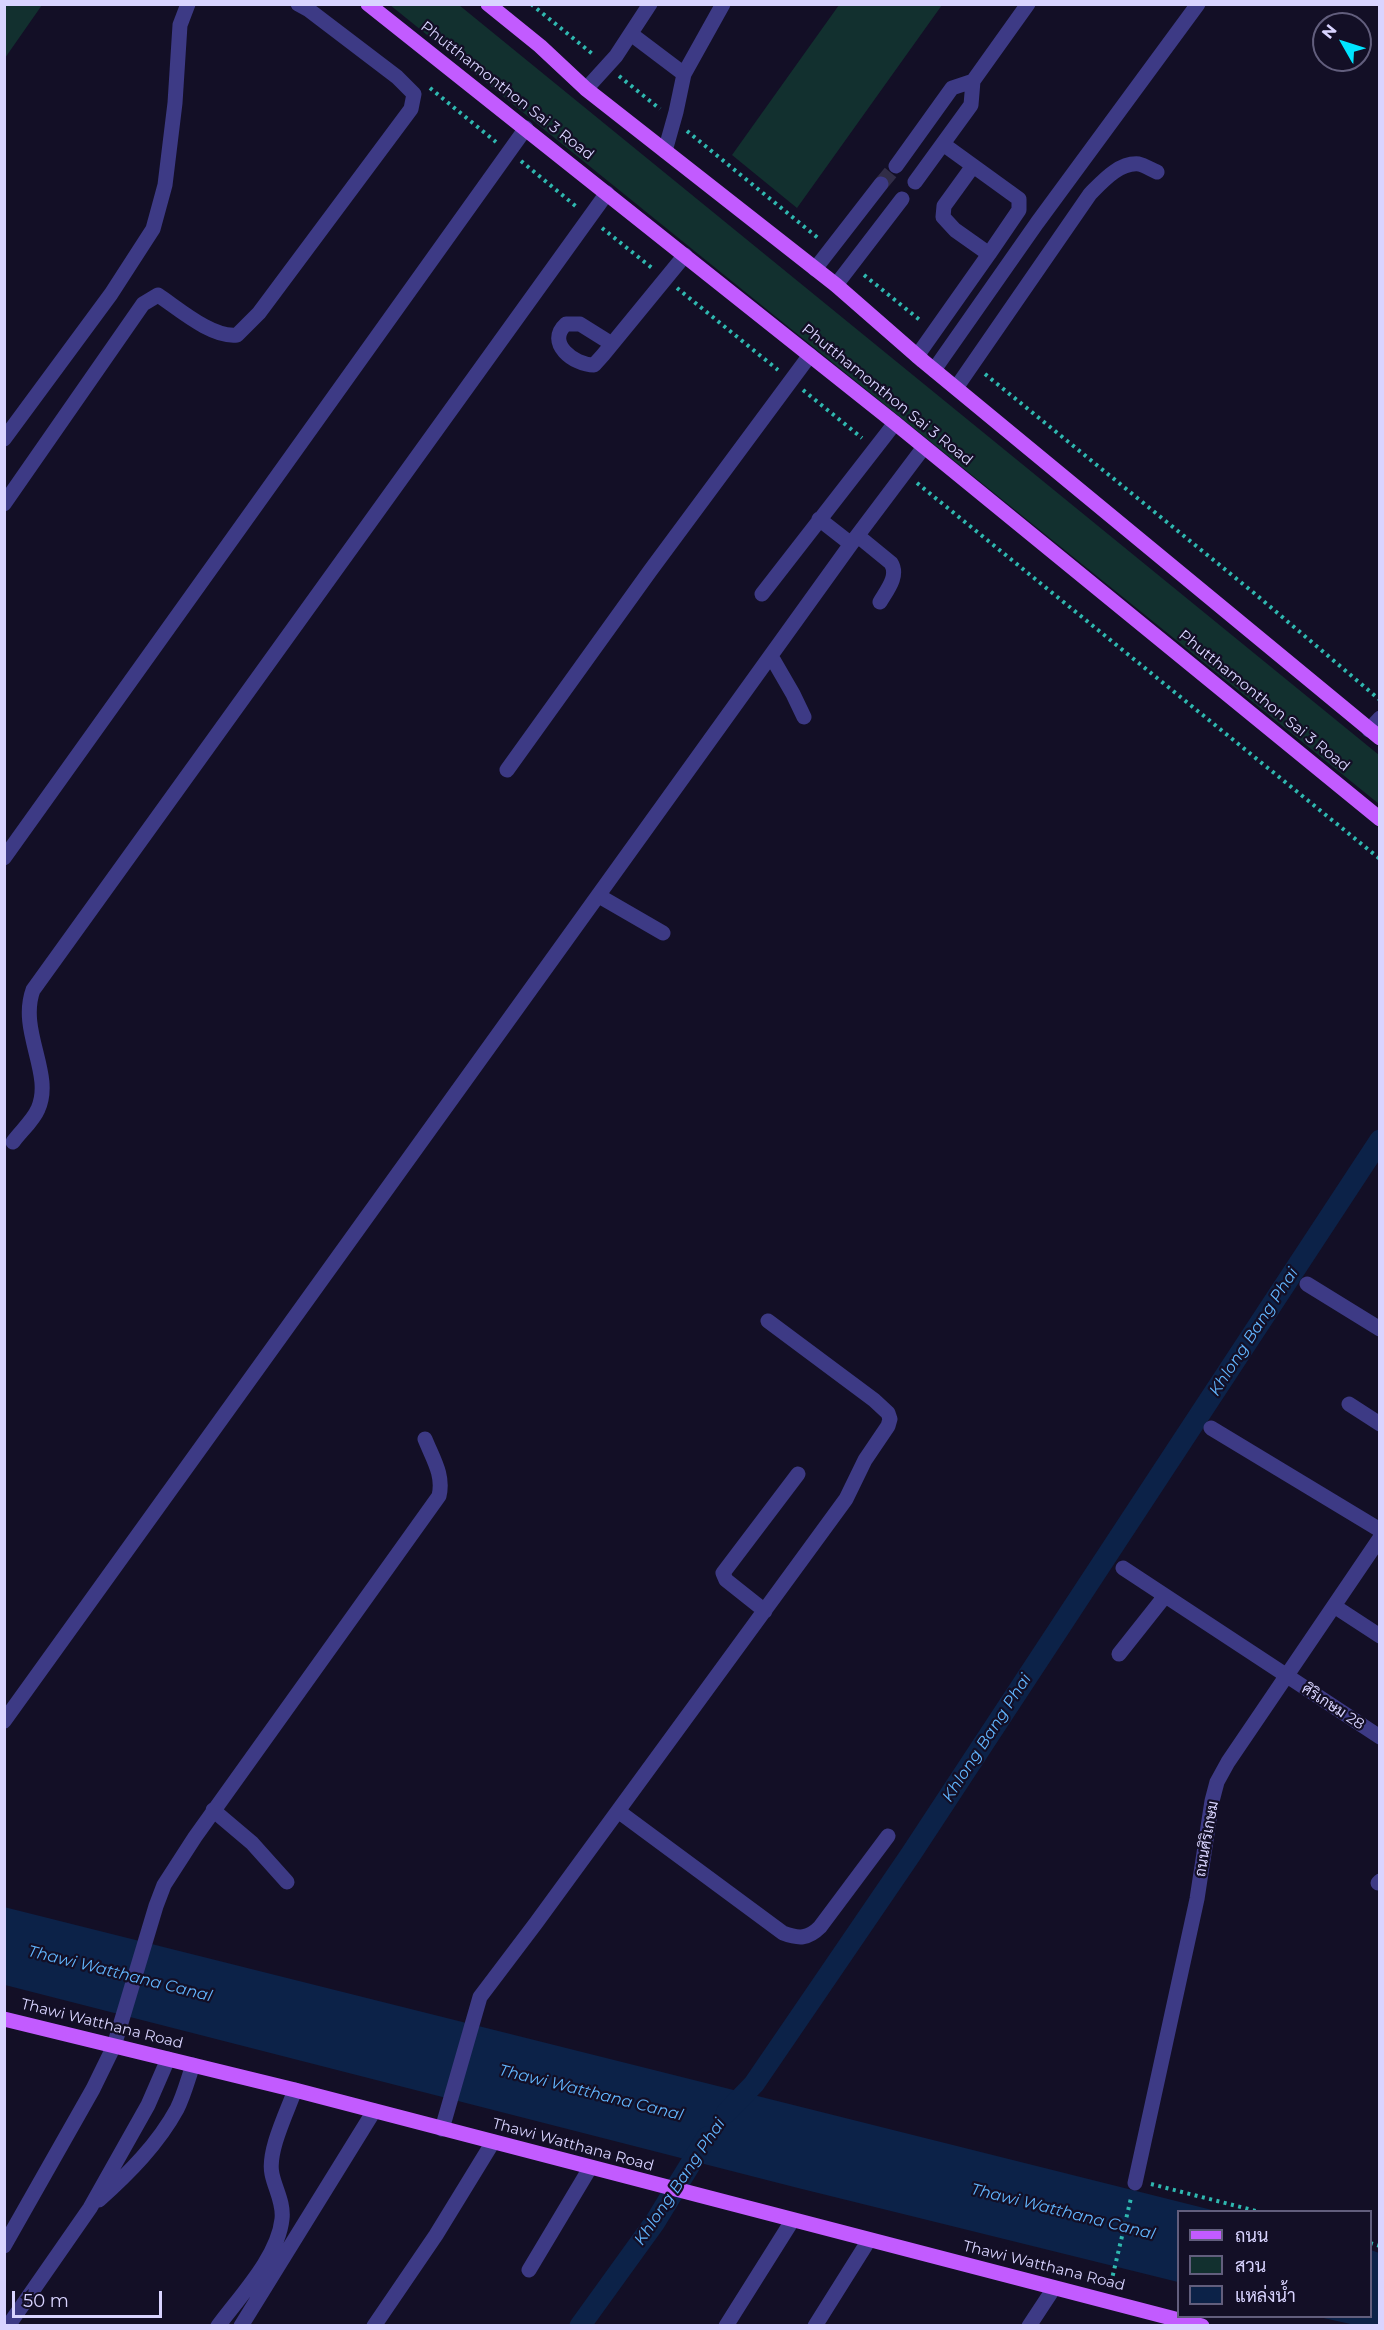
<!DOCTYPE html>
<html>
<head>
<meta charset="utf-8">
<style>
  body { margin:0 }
  #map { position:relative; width:1384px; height:2330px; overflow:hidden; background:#130f26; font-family:Montserrat,Sarabun,sans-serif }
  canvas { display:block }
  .frame { position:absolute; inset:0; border:6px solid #d9d4ff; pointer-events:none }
  .legend { position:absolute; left:1177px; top:2210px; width:195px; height:108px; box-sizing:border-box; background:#130f26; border:2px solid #625e7d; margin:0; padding:8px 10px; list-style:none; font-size:18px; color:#d9d4ff }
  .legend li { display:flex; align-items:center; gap:12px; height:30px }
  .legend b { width:30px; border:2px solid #625e7d }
  .north { position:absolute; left:1312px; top:12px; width:60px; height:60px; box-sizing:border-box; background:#130f26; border:2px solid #625e7d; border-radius:50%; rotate:309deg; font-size:16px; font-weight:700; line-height:24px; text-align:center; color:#d9d4ff }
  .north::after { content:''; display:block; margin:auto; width:21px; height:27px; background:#00e5ff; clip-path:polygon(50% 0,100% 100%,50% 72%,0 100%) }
  .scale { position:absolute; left:12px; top:2291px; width:150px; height:27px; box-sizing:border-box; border:3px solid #d9d4ff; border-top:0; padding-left:8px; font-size:18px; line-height:21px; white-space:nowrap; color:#d9d4ff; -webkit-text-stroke:4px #130f26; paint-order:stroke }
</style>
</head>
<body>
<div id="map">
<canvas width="1384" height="2330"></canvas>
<div class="frame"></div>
<ul class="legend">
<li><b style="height:8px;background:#c25bff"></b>ถนน</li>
<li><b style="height:16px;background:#12302f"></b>สวน</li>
<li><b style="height:16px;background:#0c2248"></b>แหล่งน้ำ</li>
</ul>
<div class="north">N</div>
<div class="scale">50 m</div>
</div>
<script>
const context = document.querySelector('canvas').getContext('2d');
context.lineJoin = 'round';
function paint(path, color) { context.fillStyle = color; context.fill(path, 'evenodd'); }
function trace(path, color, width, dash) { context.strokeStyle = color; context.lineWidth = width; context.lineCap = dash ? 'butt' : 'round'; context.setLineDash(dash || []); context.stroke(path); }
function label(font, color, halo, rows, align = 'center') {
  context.font = font + ' Montserrat,Sarabun,sans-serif'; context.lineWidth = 4.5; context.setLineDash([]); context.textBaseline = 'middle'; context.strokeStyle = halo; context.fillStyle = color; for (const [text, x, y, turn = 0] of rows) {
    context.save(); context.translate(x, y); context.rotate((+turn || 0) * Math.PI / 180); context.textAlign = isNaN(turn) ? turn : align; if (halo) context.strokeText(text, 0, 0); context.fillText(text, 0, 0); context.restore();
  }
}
paint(new Path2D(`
  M5 4 42 5 5 58 4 5Z
  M390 5H459L1379 755V804Z
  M839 5H942L797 208 732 155Z`), '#12302f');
paint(new Path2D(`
  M4 1907 1216 2211 1178 2212V2282L798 2188 5 1985Z
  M1371 2250 1379 2253V2325H1355L1319 2317 1370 2316Z`), '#0c2248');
trace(new Path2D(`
  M726 2113 754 2084 911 1854 1380 1140
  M580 2326 655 2222 707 2137`), '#0c2248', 21);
trace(new Path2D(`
  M881 184 896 166`), '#312d47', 15, [15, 8]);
trace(new Path2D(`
  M531 4 595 56
  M619 76 660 109
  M430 88 496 142
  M687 131 818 238
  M521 161 578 208
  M602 228 652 268
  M864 275 921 321
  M677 288 778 370
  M985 374 1254 593 1380 700
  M803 390 862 438
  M917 483 1380 859
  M1151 2184 1260 2212
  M1370 2243 1380 2246
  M1111 2283 1131 2198`), '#2fb8b0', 4, [3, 4.5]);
trace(new Path2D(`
  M631 34 684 74
  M586 89 616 56 650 4
  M943 144 1019 199V210L989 254 955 230 943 217 944 206 973 166
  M665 151 676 112 684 74 723 4
  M896 166 952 88 973 81
  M915 182 971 105 973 81 1028 4
  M815 269 881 184
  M836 285 902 199
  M612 344 580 324H566C545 343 574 365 594 365L603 355 685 255
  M917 356 989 254
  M934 370 1037 223 1198 4
  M956 388 1090 194C1102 182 1119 162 1139 164 1144 165 1152 170 1157 172
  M4 439 111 294 153 229 165 185 175 103 180 25 188 4
  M4 504 143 304 158 295C179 309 212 338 237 335L259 313 411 109 414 94 397 77 309 10 298 4
  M819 519 851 544
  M858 536 891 563C899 576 887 590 880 602
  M762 594 895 423
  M771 656 793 694 804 717
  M1369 730 1380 718
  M507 770 650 571 810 355
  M4 858 526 128
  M599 896 663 933
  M13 1142C20 1132 33 1121 38 1109 54 1074 18 1031 33 990L607 193
  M1307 1284 1380 1329
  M1349 1404 1380 1424
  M1211 1428 1380 1530
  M1123 1568 1380 1737
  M1334 1606 1380 1636
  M765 1611 726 1580 723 1573 798 1474
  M1119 1654 1165 1596
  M4 1721 851 544 924 447
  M213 1810 252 1843 287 1882
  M618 1811 783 1933C799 1939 808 1939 820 1927L888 1836
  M1378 1883 1380 1881
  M442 2129 480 1997 536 1923 846 1499 865 1460 888 1426 890 1419 888 1413 874 1400 768 1321
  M1135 2183 1197 1899 1212 1801 1217 1782 1228 1762 1380 1538
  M99 2200C129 2173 158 2144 177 2109 184 2095 188 2079 193 2065
  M4 2246 93 2089 114 2046 156 1906 164 1885 195 1837 439 1496C444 1475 433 1459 425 1439
  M529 2270 590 2168
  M8 2326 90 2208 148 2105 168 2059
  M218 2326C240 2296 278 2257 282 2219 284 2203 275 2189 272 2174 267 2152 287 2112 295 2090
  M241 2326 374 2111
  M374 2326 436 2235 493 2142
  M726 2326 792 2221
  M815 2326 869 2240
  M1029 2326 1054 2288`), '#3d3a85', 15);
trace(new Path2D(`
  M368 4 895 423 1380 819
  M488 4 540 46 586 89 836 285 923 361 1380 738
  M4 2019 295 2090 1202 2326`), '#c25bff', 15);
label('15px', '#d9d4ff', '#130f26', [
  ["Phutthamonthon Sai 3 Road",507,91,38],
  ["Phutthamonthon Sai 3 Road",887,395,39],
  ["Phutthamonthon Sai 3 Road",1264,701,39],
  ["ศิริเกษม 28",1333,1707,33],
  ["ถนนศิริเกษม",1207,1839,-80],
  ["Thawi Watthana Road",102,2024,14],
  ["Thawi Watthana Road",573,2145,15],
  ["Thawi Watthana Road",1044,2266,14]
]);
label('italic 16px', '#62b6ff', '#130f26', [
  ["Khlong Bang Phai",1254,1332,-57],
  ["Khlong Bang Phai",987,1738,-57],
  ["Thawi Watthana Canal",120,1974,14],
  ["Thawi Watthana Canal",591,2093,14],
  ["Khlong Bang Phai",680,2182,-56],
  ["Thawi Watthana Canal",1063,2212,14]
]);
</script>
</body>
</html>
